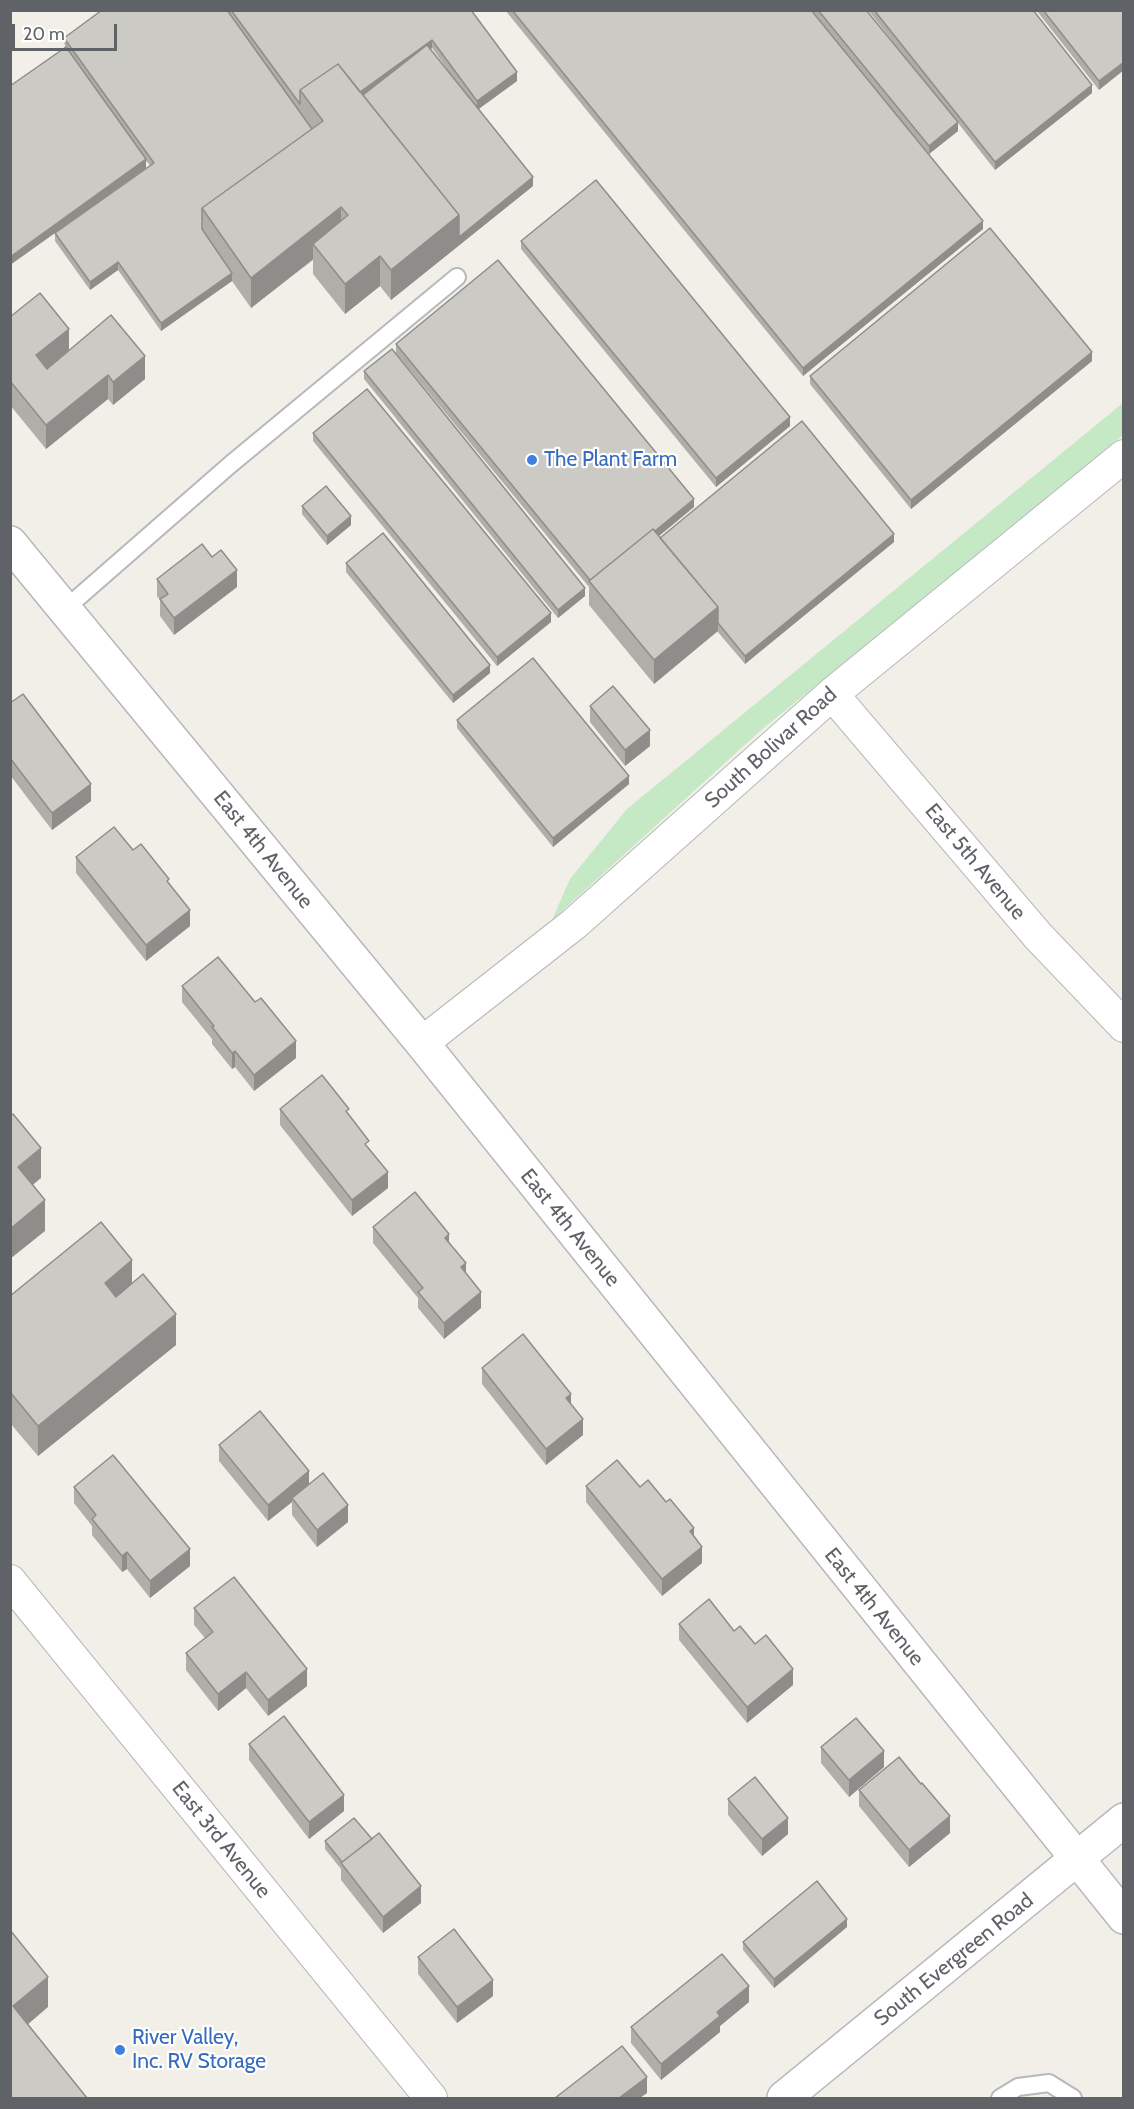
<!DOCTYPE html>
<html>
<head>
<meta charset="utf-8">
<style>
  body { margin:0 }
  #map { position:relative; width:1134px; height:2109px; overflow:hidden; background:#f1efe8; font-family:Cabin,sans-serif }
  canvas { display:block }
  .frame { position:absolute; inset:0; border:12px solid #5f6368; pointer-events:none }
  .scale { position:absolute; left:12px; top:24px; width:105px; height:27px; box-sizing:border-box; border:3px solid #5f6368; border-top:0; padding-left:8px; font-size:18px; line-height:21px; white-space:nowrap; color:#5f6368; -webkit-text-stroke:4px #fff; paint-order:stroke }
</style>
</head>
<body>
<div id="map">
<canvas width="1134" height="2109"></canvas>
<div class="frame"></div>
<div class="scale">20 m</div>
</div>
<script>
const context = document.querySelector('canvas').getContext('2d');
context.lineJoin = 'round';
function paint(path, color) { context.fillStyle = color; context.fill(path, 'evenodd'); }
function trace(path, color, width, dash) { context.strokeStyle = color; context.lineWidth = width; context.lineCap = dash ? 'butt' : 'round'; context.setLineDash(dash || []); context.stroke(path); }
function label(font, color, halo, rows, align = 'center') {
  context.font = font + ' Cabin,sans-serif'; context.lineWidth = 4.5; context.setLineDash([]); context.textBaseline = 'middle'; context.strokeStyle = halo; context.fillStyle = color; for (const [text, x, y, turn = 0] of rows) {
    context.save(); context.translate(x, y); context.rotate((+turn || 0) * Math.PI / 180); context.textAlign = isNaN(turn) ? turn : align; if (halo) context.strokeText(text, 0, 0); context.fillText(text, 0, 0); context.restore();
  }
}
paint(new Path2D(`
  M1123 403V435L760 731 552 920 570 879 627 809Z`), '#c5e8c5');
const service = new Path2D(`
  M65 609 231 464 457 277
  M1000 2098 1018 2087 1049 2083 1073 2098`);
const minor = new Path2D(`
  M832 694 1038 936 1124 1026
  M422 1043 574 924 832 694 1124 456
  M10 1581 431 2098`);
const tertiary = new Path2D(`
  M10 543 422 1043 1124 1917`);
const secondary = new Path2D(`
  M784 2098 1124 1820`);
trace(service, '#b5b8bc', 20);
trace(minor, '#b5b8bc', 34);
trace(tertiary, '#b5b8bc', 36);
trace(secondary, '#b6babf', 36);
trace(service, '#fff', 16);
trace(minor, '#fff', 32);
trace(tertiary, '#fff', 33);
trace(secondary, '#fff', 33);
paint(new Path2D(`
  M102 10H471L517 81 479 109 533 186 391 300 380 286 345 314 313 274V260L251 308 232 281 161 331 118 270 90 290 55 241V233L150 165 146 161V168L10 265V86L65 47 64 38ZM432 48 450 73 431 49Z
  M505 10H866L920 76 868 10H1033L1092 93 995 170 958 123V131L929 154 983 229 803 376Z
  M1036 10H1124L1099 90Z
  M521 241 790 426 716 487 521 249Z
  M10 317 69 351 145 379 113 405 108 399 46 449 10 405Z
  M396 344 694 507 659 536 660 538 894 542 745 664 717 631 654 684 589 605V587L396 353Z
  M1092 361 911 509 810 384V376Z
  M364 371 585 596 558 618 364 379Z
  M313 433 551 622 497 666 313 441Z
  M302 506 351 525 327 545 302 514Z
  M346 563 490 673 453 703 346 572Z
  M157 579 237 587 174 635 160 616V600L157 596Z
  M10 703 91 801 52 830 10 775Z
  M590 706 650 746 625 766 590 722Z
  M457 720 629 784 553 847 457 728Z
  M133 850 169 884 190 926 146 961 76 873V857Z
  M182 986 255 1002 296 1058 254 1091 235 1067 232 1069 212 1044V1039L182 1002Z
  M280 1109 349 1115 388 1188 352 1216 280 1125Z
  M373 1227 449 1243 481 1308 444 1339 418 1308V1298L373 1243Z
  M132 1283 176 1345 38 1456 10 1423V1296Z
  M482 1368 571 1404 583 1435 546 1465 482 1384Z
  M219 1445 309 1485 348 1522 317 1547 292 1515V1502L268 1521 219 1461Z
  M586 1486 640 1487 694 1536 702 1563 662 1596 586 1502Z
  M74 1487 190 1566 150 1598 127 1569 122 1572 92 1535V1526L74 1503Z
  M194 1608 307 1686 268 1716 246 1688 218 1711 186 1670V1653L205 1638 194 1625Z
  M679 1624 734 1631 793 1685 747 1723 679 1640Z
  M249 1744 344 1811 309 1839 249 1760Z
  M821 1747 884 1767 849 1797 821 1763Z
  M859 1790 950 1833 909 1867 859 1806Z
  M728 1799 788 1834 762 1856 728 1815Z
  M372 1839 421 1903 383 1933 341 1880V1869L325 1849V1841Z
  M847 1927 774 1988 743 1950V1942Z
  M418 1957 493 1996 457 2023 418 1974Z
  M749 2002 720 2026V2032L661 2080 631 2043V2027Z`), '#afaea9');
paint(new Path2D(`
  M432 40V48L353 105V97Z
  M1124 62V70L1099 90V81Z
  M517 72V81L477 110V101Z
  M1092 85V93L995 170V162Z
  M958 122V131L929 154V146Z
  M146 159V168L10 265V257Z
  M533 177V186L391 300V270L459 215Z
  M341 207V238L313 244V259L251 308V278Z
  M983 221V229L803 376V368Z
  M380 256V286L345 314V284Z
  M118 262V270L90 290V282Z
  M232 273V281L161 331V323Z
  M69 329V353L36 379V355Z
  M1092 352V361L911 509V500Z
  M145 356V379L113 405V382Z
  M108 375V399L46 449V425Z
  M790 417V426L716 487V478Z
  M694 499V507L595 589 592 582Z
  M351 516V525L327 545V536Z
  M894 534V542L745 664V656Z
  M237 570V587L174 635V618Z
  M585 588V596L558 618V610Z
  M718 607V631L654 684V660Z
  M551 613V622L497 666V657Z
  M490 665V673L453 703V695Z
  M650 730V746L625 766V750Z
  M629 776V784L553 847V838Z
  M91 784V801L52 830V813Z
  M190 910V926L146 961V945Z
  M296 1041V1058L254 1091V1075Z
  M235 1051V1067L232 1069V1053Z
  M41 1148V1178L18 1197V1167Z
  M388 1172V1188L352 1216V1200Z
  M45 1200V1231L10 1259V1229Z
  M449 1234V1251L445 1238Z
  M132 1260V1290L105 1313V1283Z
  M466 1263V1279L461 1267Z
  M481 1292V1308L444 1339V1323Z
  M176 1314V1345L38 1456V1426Z
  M571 1394V1411L566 1398Z
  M583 1419V1435L546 1465V1449Z
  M309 1471V1487L292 1498V1502L268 1521V1505Z
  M348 1505V1522L317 1547V1530Z
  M694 1528V1544L690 1531Z
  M702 1547V1563L662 1596V1579Z
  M190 1549V1566L150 1598V1581Z
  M127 1552V1569L122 1572V1556Z
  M307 1669V1686L268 1716V1700Z
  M793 1669V1685L747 1723V1707Z
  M246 1672V1688L218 1711V1694Z
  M884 1751V1767L849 1797V1780Z
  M344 1795V1811L309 1839V1822Z
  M950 1816V1833L909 1867V1850Z
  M788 1818V1834L762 1856V1839Z
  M421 1886V1903L383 1933V1917Z
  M847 1919V1927L774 1988V1979Z
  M48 1977V2007L13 2037V2006Z
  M493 1980V1996L457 2023V2007Z
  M749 1986V2002L720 2026V2032L661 2080V2064L717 2012Z
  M647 2077V2093L640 2098H619Z`), '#8f8d8a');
const building = new Path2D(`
  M102 10H227L312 129 202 208V229L232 273 161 323 118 262 90 282 55 233 154 163 64 38Z
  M231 10H471L517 72 477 101 432 40 360 92 338 64 300 90V104Z
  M512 10H811L983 221 803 368Z
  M818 10H866L958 122 929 146Z
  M874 10H1033L1092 85 995 162Z
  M1043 10H1124V62L1099 81Z
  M427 45 533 177 459 237V215L363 95Z
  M66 47 146 159 10 257V86Z
  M338 64 459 215 391 270 380 256 345 284 313 244 348 215 341 207 251 278 202 208 323 121 300 90Z
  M596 180 790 417 716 478 521 241Z
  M990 228 1092 352 911 500 810 376Z
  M498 260 694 499 655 531 653 529 590 580 396 344Z
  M40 293 69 329 36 355 47 369 111 315 145 356 113 382 108 375 46 425 10 381V317Z
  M392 349 585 588 558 610 364 371Z
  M367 389 551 613 497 657 313 433Z
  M802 421 894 534 745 656 718 623V607L660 538Z
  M326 486 351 516 327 536 302 506Z
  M653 529 718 607 654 660 589 581Z
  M383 533 490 665 453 695 346 563Z
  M202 544 212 557 221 550 237 570 174 618 160 599 168 594 157 579Z
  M533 658 629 776 553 838 457 720Z
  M613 686 650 730 625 750 590 706Z
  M23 694 91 784 52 813 10 758V703Z
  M114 827 133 850 141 844 169 879 167 881 190 910 146 945 76 857Z
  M218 957 255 1002 261 998 296 1041 254 1075 235 1051 232 1053 212 1027 214 1026 182 986Z
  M322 1075 349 1109 346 1111 369 1141 365 1144 388 1172 352 1200 280 1109Z
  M13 1114 41 1148 18 1167 45 1200 10 1229V1116Z
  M415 1192 449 1234 445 1238 466 1263 461 1267 481 1292 444 1323 418 1292 423 1288 373 1227Z
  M101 1222 132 1260 105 1283 116 1297 143 1274 176 1314 38 1426 10 1392V1296Z
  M523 1334 571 1394 566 1398 583 1419 546 1449 482 1368Z
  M260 1411 309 1471 268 1505 219 1445Z
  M113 1455 190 1549 150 1581 127 1552 122 1556 92 1519 96 1515 74 1487Z
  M617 1460 640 1487 648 1480 666 1502 670 1499 694 1528 690 1531 702 1547 662 1579 586 1486Z
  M323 1473 348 1505 317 1530 292 1498Z
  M234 1577 307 1669 268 1700 246 1672 218 1694 186 1653 213 1632 194 1608Z
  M709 1599 734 1631 740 1626 755 1644 766 1635 793 1669 747 1707 679 1624Z
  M284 1716 344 1795 309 1822 249 1744Z
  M856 1718 884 1751 849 1780 821 1747Z
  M899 1757 921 1784 922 1783 950 1816 909 1850 859 1790Z
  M755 1777 788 1818 762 1839 728 1799Z
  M354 1818 372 1839 342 1862 325 1841Z
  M379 1833 421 1886 383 1917 341 1863Z
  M817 1881 847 1919 774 1979 743 1942Z
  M454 1929 493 1980 457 2007 418 1957Z
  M10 1930 48 1977 13 2006 87 2098H10Z
  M722 1954 749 1986 717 2012 720 2016 661 2064 631 2027Z
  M622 2046 647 2077 619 2098H555Z`);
paint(building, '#cccac5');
trace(building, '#8f8d8a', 1.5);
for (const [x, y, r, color] of [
  [532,460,6,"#3f7fe0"],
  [120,2050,6,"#3f7fe0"]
]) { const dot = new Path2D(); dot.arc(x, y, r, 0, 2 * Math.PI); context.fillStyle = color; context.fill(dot); trace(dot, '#fff', 2); }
label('21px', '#366cbe', '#fff', [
  ["The Plant Farm",544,460],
  ["River Valley,",132,2038],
  ["Inc. RV Storage",132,2062]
], 'left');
label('21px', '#5f6368', '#fff', [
  ["South Bolivar Road",771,748,-42],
  ["East 4th Avenue",263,850,51],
  ["East 5th Avenue",975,862,50],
  ["East 4th Avenue",570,1228,51],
  ["East 4th Avenue",874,1607,51],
  ["East 3rd Avenue",221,1840,51],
  ["South Evergreen Road",954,1960,-39]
]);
</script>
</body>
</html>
